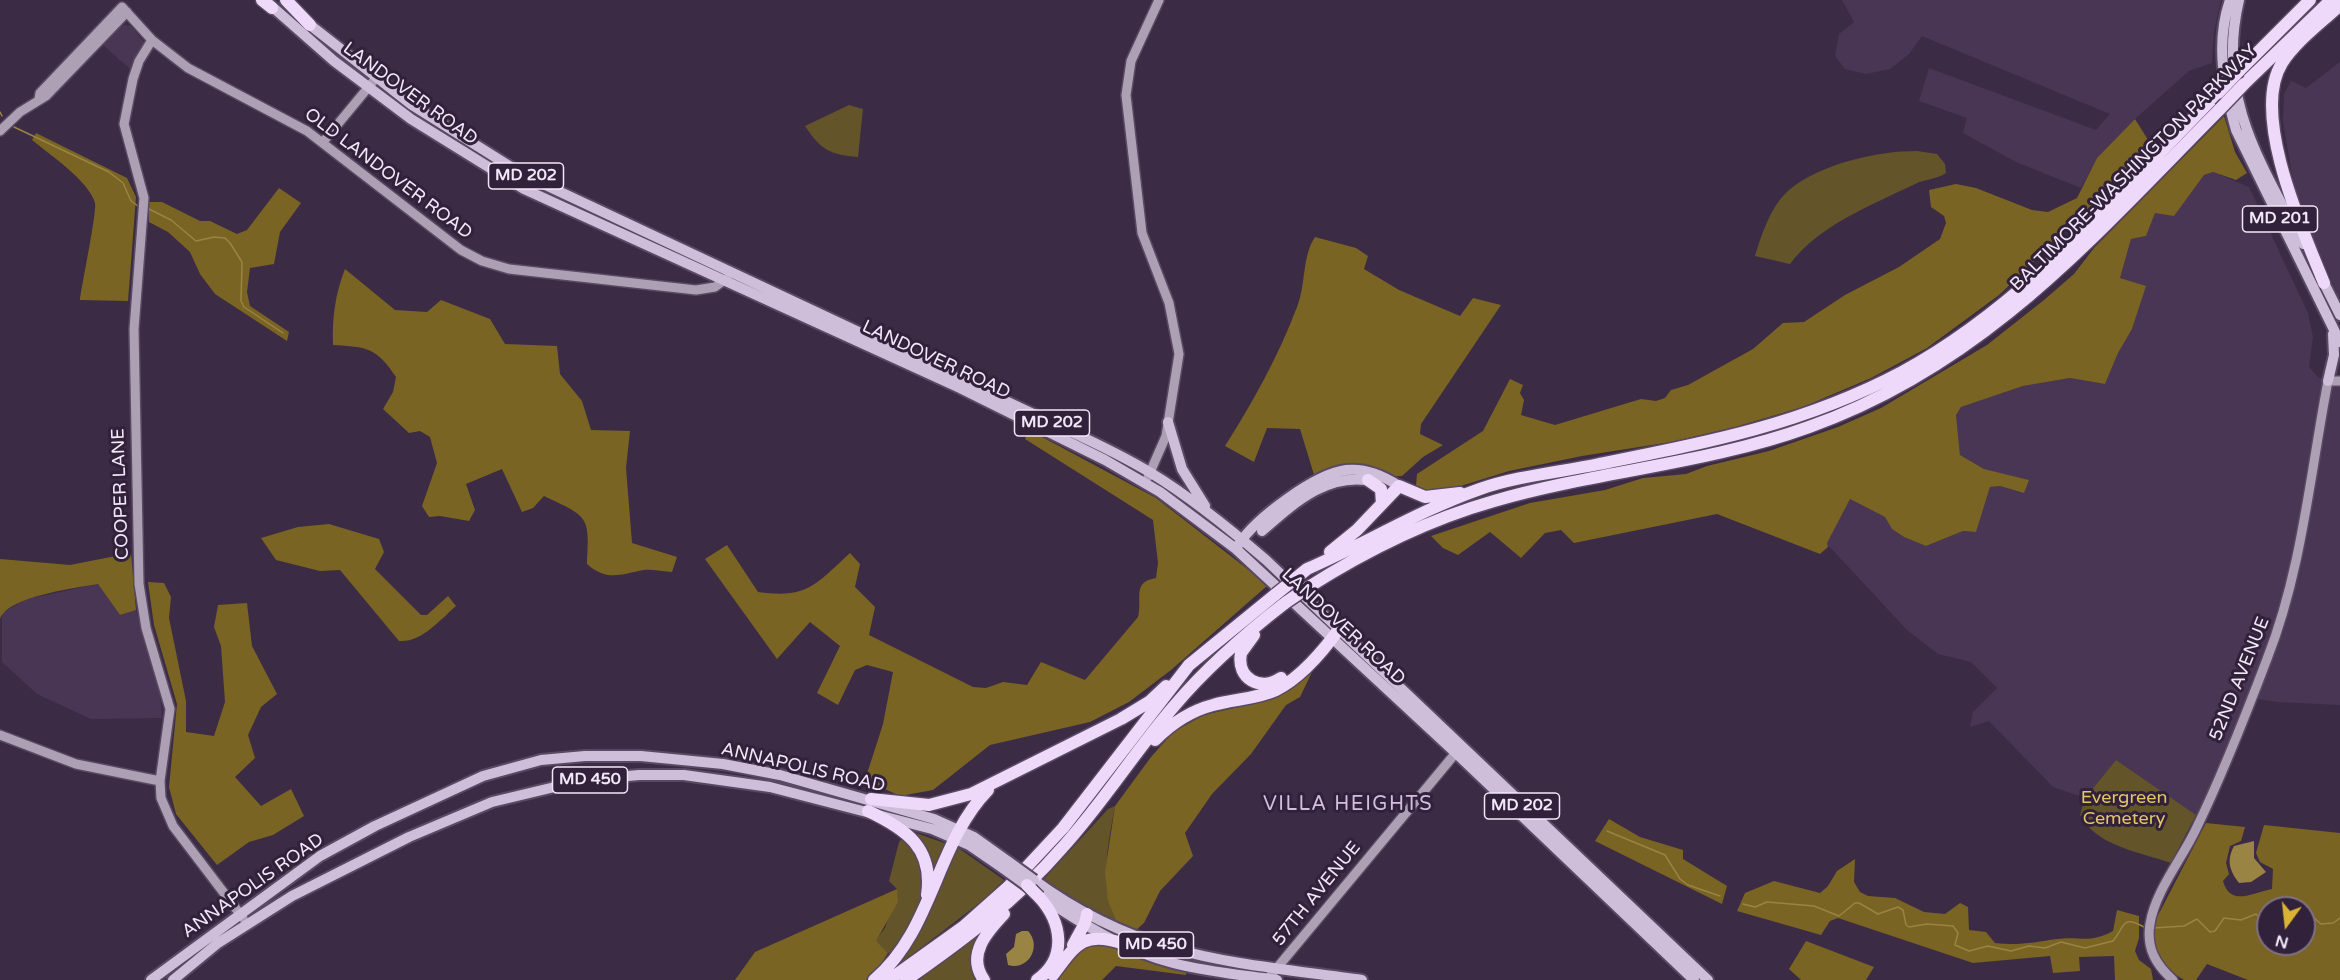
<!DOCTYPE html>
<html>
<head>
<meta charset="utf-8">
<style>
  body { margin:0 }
  #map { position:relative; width:2340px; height:980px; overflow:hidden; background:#3c2b45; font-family:"Varela Round",sans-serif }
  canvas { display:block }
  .north { position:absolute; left:2256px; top:896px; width:60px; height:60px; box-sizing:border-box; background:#32213a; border:2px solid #7f7086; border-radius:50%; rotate:195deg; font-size:16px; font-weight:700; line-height:24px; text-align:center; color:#f2e7f8 }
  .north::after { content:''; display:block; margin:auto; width:21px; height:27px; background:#dab333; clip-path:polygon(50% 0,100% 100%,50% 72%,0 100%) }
</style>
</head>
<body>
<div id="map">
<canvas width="2340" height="980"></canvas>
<div class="north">N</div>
</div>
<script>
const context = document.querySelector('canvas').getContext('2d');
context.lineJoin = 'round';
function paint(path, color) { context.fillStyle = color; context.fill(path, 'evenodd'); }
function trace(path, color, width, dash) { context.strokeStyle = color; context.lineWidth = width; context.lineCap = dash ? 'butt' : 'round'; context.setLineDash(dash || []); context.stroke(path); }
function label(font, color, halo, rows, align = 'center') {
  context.font = font + ' "Varela Round",sans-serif'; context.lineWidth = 6; context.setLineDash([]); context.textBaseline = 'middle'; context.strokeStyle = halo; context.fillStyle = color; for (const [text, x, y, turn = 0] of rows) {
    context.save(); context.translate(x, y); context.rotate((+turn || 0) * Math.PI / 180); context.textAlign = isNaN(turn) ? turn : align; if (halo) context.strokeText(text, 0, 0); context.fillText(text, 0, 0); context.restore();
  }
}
paint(new Path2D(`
  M1842 0H2221L2214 31 2212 63 2189 71 2135 119 2097 158 2081 188 2016 162 1963 133 1967 118 1919 101 1929 68 2096 130 2110 114 1922 36 1909 54 1890 69 1866 74 1845 69 1835 56 1839 34 1854 22Z
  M122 25 131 26 144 42 130 69 103 45Z
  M2340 62V300L2296 198 2283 122 2284 94 2291 81 2306 88Z
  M2213 172 2249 187 2308 313 2313 337 2309 367 2318 377 2328 381H2340V705L2277 702 2251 698 2200 818 2116 760 2085 798 2053 787 1989 721 1970 727 1973 712 1997 688 1971 662 1938 654 1907 630 1826 543 1850 499 1885 517 1892 529 1904 537 1926 546 1963 531 1976 532 1990 487 2000 486 2024 493 2028 480 1984 469 1960 455 1956 415 1961 407 2023 386 2070 378 2105 384 2118 353 2132 329 2145 286 2120 278 2131 239 2146 236 2155 212 2174 215 2204 175Z
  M98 584 120 615 136 610 160 694 162 718 91 719 37 694 2 662V613L27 599Z`), '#493654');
paint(new Path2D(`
  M849 105 863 109 858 157C830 155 820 149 805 126Z
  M1917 151 1937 154 1945 164 1946 173C1938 179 1925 179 1915 184 1872 205 1819 225 1790 264L1755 256C1762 233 1771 206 1789 190 1820 164 1877 151 1917 151Z
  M2116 760 2196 815 2171 863C2140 852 2096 846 2080 815L2085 798Z
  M1115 806C1107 849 1100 882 1117 923L1080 906 1043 880 1108 809Z
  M910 831 950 845 931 887Z
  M904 836C909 842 918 851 921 859 934 892 911 923 896 951L888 953 875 941 885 928 897 889 889 881 899 842Z
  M957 847 1004 880 986 898 887 974Z
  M988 925 981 938 980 980H919Z`), '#635429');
paint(new Path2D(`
  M2224 116 2235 152 2247 173 2236 180 2213 172 2204 175 2174 216 2155 213 2146 236 2131 239 2120 278 2146 286 2132 329 2118 353 2105 384 2070 378 2023 386 1961 407 1956 415 1960 455 1984 469 2029 480 2024 493 2000 486 1990 487 1976 532 1963 531 1926 546 1904 537 1892 529 1885 517 1850 499 1827 543 1828 547 1820 554 1717 514 1574 543 1561 530 1545 533 1521 558 1490 532 1458 555 1443 548 1431 536 1530 503 1605 490 1643 478 1686 474 1707 466 1769 451 1838 427 1881 408 1987 345 2044 300 2074 274 2094 248Z
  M2135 119 2153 148 1999 295 1927 348 1871 378 1803 407 1735 427 1671 442 1582 456 1509 471 1435 494 1418 489 1416 486 1417 474 1483 431 1510 379 1523 385 1520 393 1524 400 1521 415 1555 425 1641 399 1656 401 1665 398 1671 390 1688 385 1753 349 1783 323 1804 322 1845 295 1899 267 1940 239 1946 223 1944 216 1931 207 1929 190 1956 184 1976 188 2032 210 2048 212 2077 198 2097 158Z
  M36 133 127 178 136 197 128 301 80 300C82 284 97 212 95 203 89 181 49 154 32 140Z
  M279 188 301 203 280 232 274 264 250 268 247 292 250 306 289 332 287 341 215 294 200 274 190 252 168 232 149 222 148 202H162L200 221H210L237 234 247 230Z
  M1315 237 1356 248 1368 256 1364 269 1399 290 1460 316 1473 298 1501 305 1421 424 1420 434 1443 445 1423 457 1402 476 1315 478 1300 429 1267 428 1254 462 1225 446C1253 402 1278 357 1297 307 1306 285 1302 256 1315 237Z
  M345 269 395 310 427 312 441 300 490 319 505 344 557 346 560 374 582 401 591 430 630 431 626 468 632 543 677 557 672 572C663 572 653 569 644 570 621 574 607 582 587 564 590 515 588 517 544 496L533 508 522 512 502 469 466 484 475 510 469 521 440 516 429 517 422 506 437 463 430 437 420 431 409 433 383 409 393 392 396 377C376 347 367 347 333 345 332 318 335 295 345 269Z
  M1029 430 1156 498 1268 585 1171 670 1129 702 1090 722 990 745 933 790 900 796 865 780 883 724 893 672 867 665 855 670 838 705 817 693 840 646 810 622 777 659 705 559 727 545 758 592C808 599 816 584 850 553L860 564 855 587 875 607 869 635 973 687 986 688 1003 682 1027 685 1041 662 1085 680 1138 617C1143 599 1131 582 1156 578L1158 563 1153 520 1025 439Z
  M329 524 379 539 384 552 375 569 421 615H427L448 596 456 606C440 620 421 643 399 641L340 570 320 571 276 560 261 538 298 527Z
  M131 553 136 610 120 615 98 584C76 588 8 596 0 619V559L70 565Z
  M148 582 164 583 171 597 169 618 186 701V732L214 736 225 702 221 646 214 627 218 605 247 603 252 646 277 694 261 707 248 735 255 758 235 777 261 806 291 789 304 816 273 835 249 842 217 865 176 814 169 787 177 704 154 625Z
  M1309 669 1312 672 1300 697 1286 705 1251 754 1212 794 1185 833 1193 856 1160 891 1144 923 1135 931 1117 923 1108 901 1105 872 1115 806 1151 757 1173 732 1204 715 1260 702 1282 694Z
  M1609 819 1640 837 1683 850V859L1727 886 1722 904 1595 841Z
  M2206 823 2245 827 2241 841 2230 846 2226 863 2229 874 2223 881C2230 907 2252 893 2272 889L2273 869 2260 862 2256 853 2264 825 2340 833V980H2248L2207 964 2196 980H2184L2170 971 2158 956 2154 943V923ZM2268 908H2304V944H2268Z
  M1855 859 1854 882 1860 892 1868 896 1895 898 1924 912 1945 914 1960 903 1968 907 1969 930 1986 932 1995 943C2017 946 2036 942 2057 939 2081 936 2089 944 2113 931L2117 910 2139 916V938L2135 951 2139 960 2151 969 2153 980H2115L2114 956 2079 957 2080 971 2053 973 2050 956 1973 963 1838 918 1830 921 1821 935 1737 911 1745 893 1774 881 1820 893 1828 886 1837 871Z
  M897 889 898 902 876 941 888 953 879 967 866 980H735L755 952Z
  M1806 941 1874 967 1866 980H1801L1789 969Z
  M1103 943 1186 972V975L1116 966 1102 980H1053L1085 945Z`), '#796423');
paint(new Path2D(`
  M2254 841V858L2266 872 2251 882 2239 883C2230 871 2226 861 2234 846Z
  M1022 931H1028C1042 946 1029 971 1008 965L1006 954 1014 947 1016 934Z`), '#998444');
trace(new Path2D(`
  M0 112 2 116
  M14 127 109 172 123 183 131 201 138 206
  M149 209 171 220 196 241 214 237 225 238 230 243 242 262 241 301 244 307 283 333
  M1607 831 1665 855 1680 879 1688 885 1720 896
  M1743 904 1755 907 1767 902 1814 906 1839 916 1855 903H1859L1878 914 1898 907 1903 910 1906 925 1909 927 1927 924 1953 926 1958 933 1955 945 1969 951 1988 946 2011 951 2029 946 2045 948 2061 942 2085 948 2113 941C2125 927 2121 914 2144 927
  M2298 908H2301
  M2304 909 2321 924 2333 923 2340 918
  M2153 928 2184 926 2197 919 2210 932 2215 931 2224 918 2241 920 2256 914 2268 925`), '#998444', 1.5);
const secondary = new Path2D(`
  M152 40 139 61 133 79 124 124 144 198 134 329 139 584 146 628 170 709 160 781 161 798 173 826 243 918
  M39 99 40 93 122 7 152 40 188 68 307 131 461 250 482 261 509 269 696 290 715 287 727 278
  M0 131 20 112 46 96 127 12
  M323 142 376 78
  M1148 477 1166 436 1179 354 1169 303 1142 233 1126 95 1131 61 1159 0
  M0 735 76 764 160 781
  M1267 980 1459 749
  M2173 980C2156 965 2146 948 2150 924 2155 892 2181 860 2195 831 2222 776 2245 717 2267 659 2302 570 2310 474 2328 381H2340`);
const primary = new Path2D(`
  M2230 0C2215 43 2224 87 2236 130L2340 342
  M2239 0C2216 97 2260 162 2303 244
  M268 3 334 61 411 119 524 189 960 388 1105 460 1160 492 1236 549 1456 753 1694 980
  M305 21 412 105 522 174 1044 419C1080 436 1117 452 1151 473 1192 498 1230 529 1266 560L1708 980
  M2321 277 2340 315
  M2328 381 2334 355 2333 334
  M1168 422 1182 469 1205 506
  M1262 531C1295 502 1330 470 1376 482
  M1239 544C1256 518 1315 474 1346 470 1365 468 1384 476 1399 486
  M1034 880C1143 960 1235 962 1362 980
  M1042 897C1082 924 1126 951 1173 963 1207 972 1243 975 1277 980
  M151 980 320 856 375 826 483 776 541 760 585 756H641L723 764 780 775 934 819 974 837 1009 862
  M173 980 218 943 292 896 409 837 492 802 584 780 639 775H684L770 787 932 829 969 845 1004 869`);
const highway = new Path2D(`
  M262 0 272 8
  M286 0 310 25
  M2239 71 2310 0
  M2244 84 2331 0
  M2324 283C2303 231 2250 114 2282 63 2296 41 2321 23 2340 5
  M1368 480 1381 489 1382 504
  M1330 552 1357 530 1399 486 1425 497 1460 493
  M1296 578 1307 569C1365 544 1420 510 1480 489 1517 476 1561 472 1599 464 1706 443 1804 424 1902 372 2026 305 2120 192 2218 93
  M1307 588C1365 551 1427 520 1494 501 1598 471 1707 464 1809 427 1984 365 2093 237 2220 109
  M1254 635 1241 653C1236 679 1261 692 1281 678
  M1155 740C1172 723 1190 711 1213 705 1234 699 1257 699 1276 690 1300 678 1324 650 1339 629
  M871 799 929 805 971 794 1121 719 1149 702 1166 686
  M868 811C906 829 934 848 927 895
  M1073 945 1085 923 1087 914
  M1053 975C1076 944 1084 930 1124 944
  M874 980C933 931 936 843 988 790
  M889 980 963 927 1008 887 1063 828 1189 665 1276 594
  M906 980C962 941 1017 900 1062 848 1103 803 1135 751 1175 705 1208 666 1245 634 1285 603
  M984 980C966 955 987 932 1004 914
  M1037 980C1068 958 1062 922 1039 897`);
trace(secondary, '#594962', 12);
trace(primary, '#594962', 14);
trace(highway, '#594962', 15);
trace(secondary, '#ada0b5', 9);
trace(primary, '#cfbed9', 10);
trace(highway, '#eed9fa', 12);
const primaryBridge = new Path2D(`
  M1009 862 1034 880
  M1004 869 1033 890`);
const highwayBridge = new Path2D(`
  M2218 93 2239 71
  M2220 109 2244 84
  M1276 594 1296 578
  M1285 603 1307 588
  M1027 885 1039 897`);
trace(primaryBridge, '#594962', 14, []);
trace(highwayBridge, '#594962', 15, []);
trace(primaryBridge, '#cfbed9', 10);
trace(highwayBridge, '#eed9fa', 12);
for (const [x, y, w] of [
  [526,176,75],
  [2280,219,75],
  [1052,423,75],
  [590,780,75],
  [1522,806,75],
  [1156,945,75]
]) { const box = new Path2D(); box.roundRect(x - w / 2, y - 13, w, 26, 4.5); context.fillStyle = '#32213a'; context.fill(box); trace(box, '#f2e7f8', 1.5); }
label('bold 16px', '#f2e7f8', null, [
  ["MD 202",526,176],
  ["MD 201",2280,219],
  ["MD 202",1052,423],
  ["MD 450",590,780],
  ["MD 202",1522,806],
  ["MD 450",1156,945]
]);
label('18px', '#f2e7f8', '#32213a', [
  ["LANDOVER ROAD",410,94,36],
  ["BALTIMORE-WASHINGTON PARKWAY",2134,168,-45],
  ["OLD LANDOVER ROAD",388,174,37],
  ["LANDOVER ROAD",936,360,25],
  ["COOPER LANE",121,494,-92],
  ["LANDOVER ROAD",1343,627,43],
  ["52ND AVENUE",2240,679,-68],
  ["ANNAPOLIS ROAD",803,768,13],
  ["ANNAPOLIS ROAD",253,886,-35],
  ["57TH AVENUE",1317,894,-51]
]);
label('18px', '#e5c569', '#32213a', [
  ["Evergreen",2124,798],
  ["Cemetery",2124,819]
]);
context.letterSpacing = '1.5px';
label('20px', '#d2bede', '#32213a', [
  ["VILLA HEIGHTS",1348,805]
]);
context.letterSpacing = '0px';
</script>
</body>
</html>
